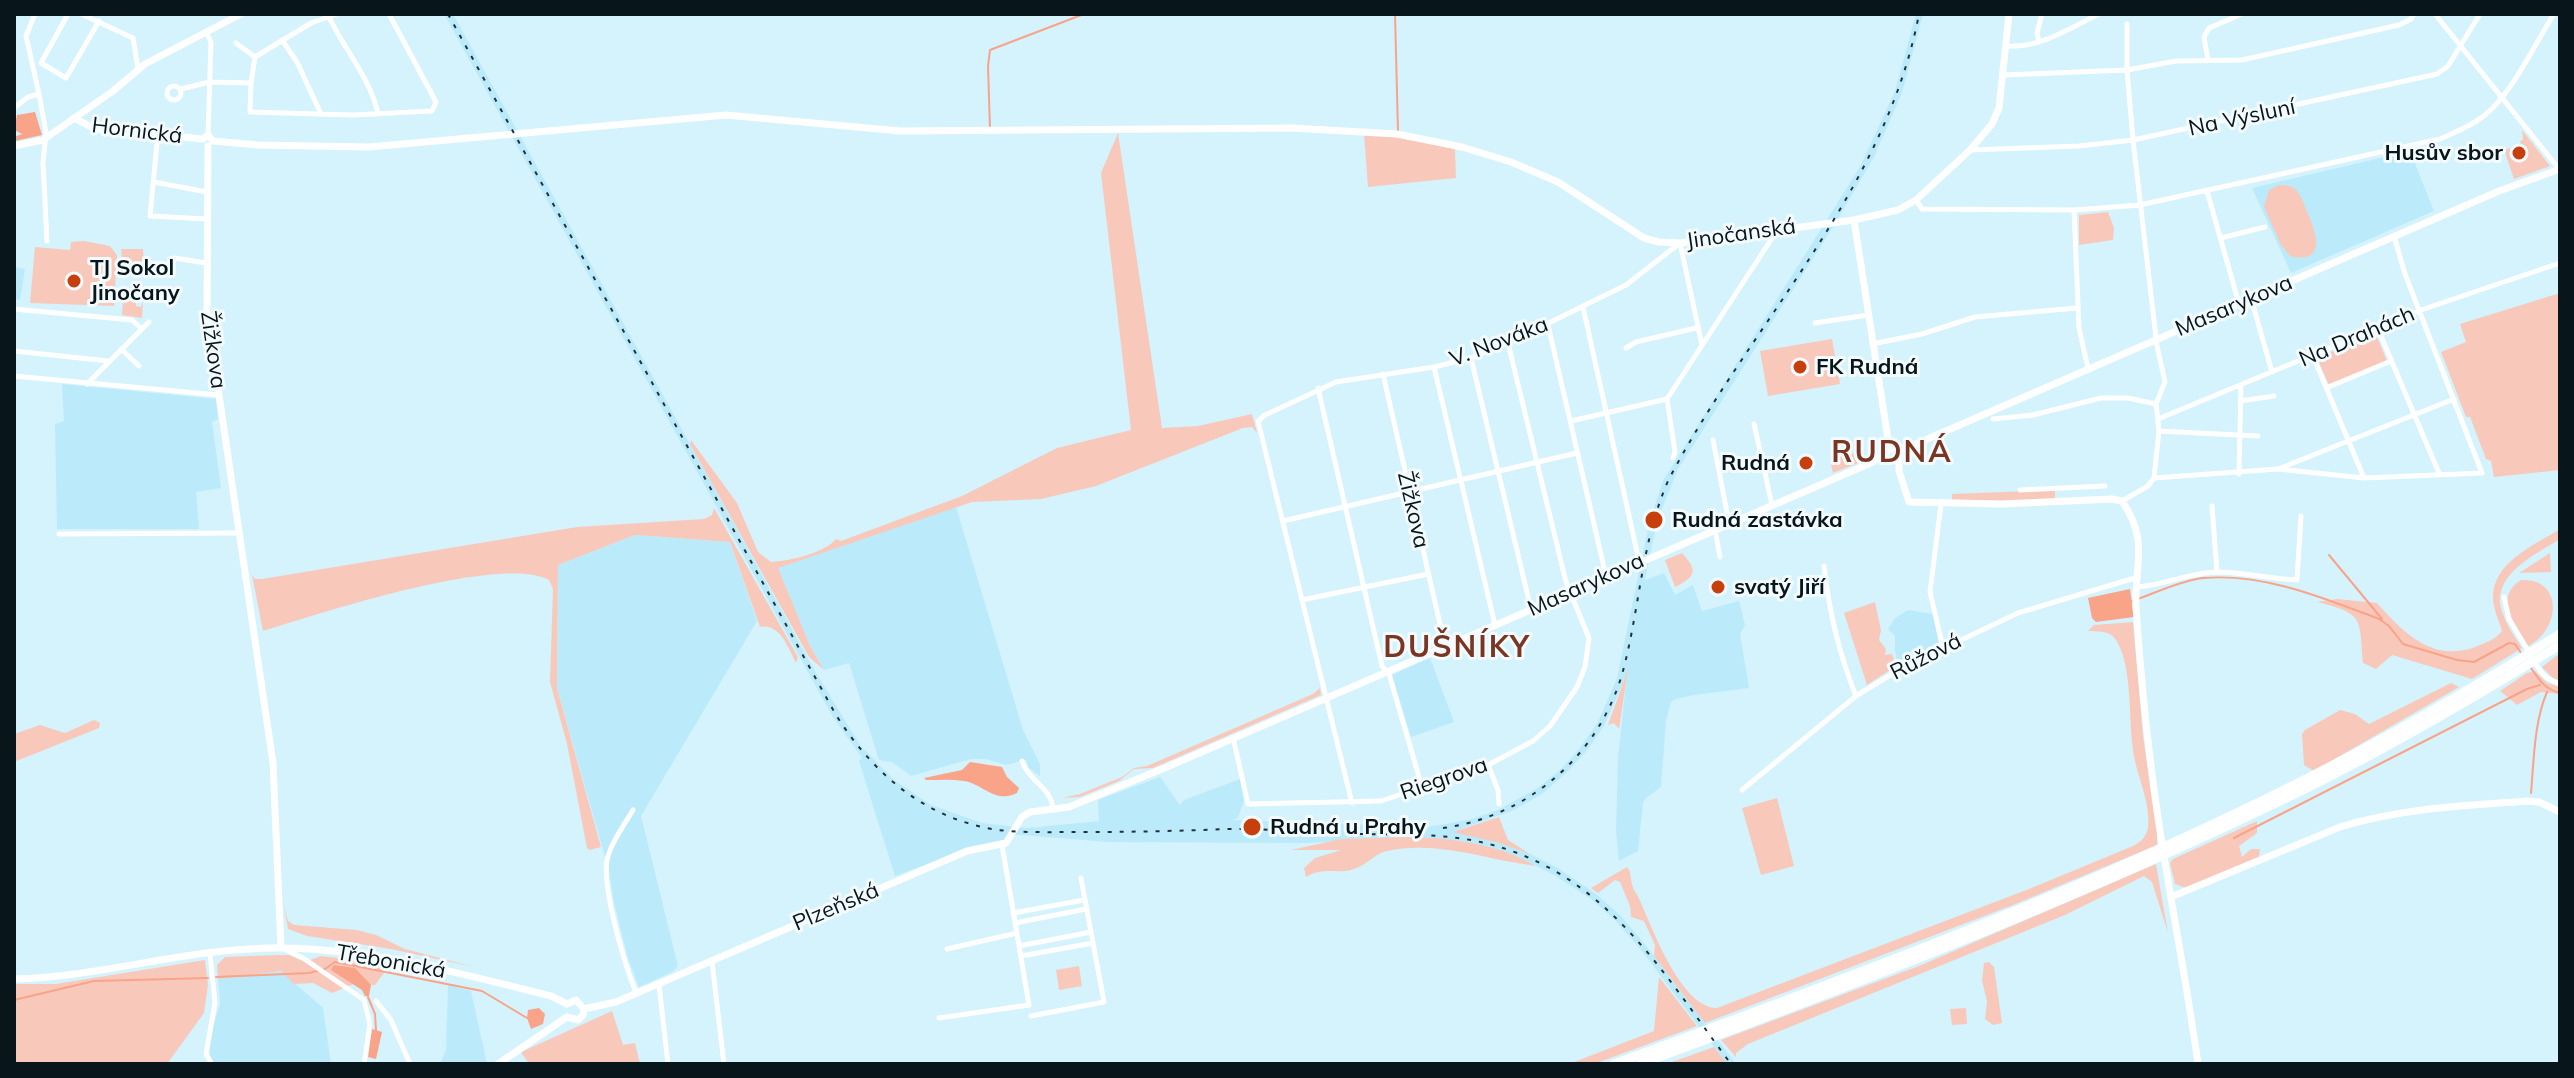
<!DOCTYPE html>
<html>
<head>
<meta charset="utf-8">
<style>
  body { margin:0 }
  #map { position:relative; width:2574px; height:1078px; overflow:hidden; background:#d4f3fd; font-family:Mulish,sans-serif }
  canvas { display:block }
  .frame { position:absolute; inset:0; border:16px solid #08161b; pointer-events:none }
</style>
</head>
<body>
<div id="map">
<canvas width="2574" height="1078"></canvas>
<div class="frame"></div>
</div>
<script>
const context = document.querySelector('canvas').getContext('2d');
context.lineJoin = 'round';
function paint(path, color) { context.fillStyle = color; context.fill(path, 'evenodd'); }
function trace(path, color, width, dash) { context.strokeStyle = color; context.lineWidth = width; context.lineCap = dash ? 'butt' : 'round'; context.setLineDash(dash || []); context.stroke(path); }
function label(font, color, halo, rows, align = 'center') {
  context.font = font + ' Mulish,sans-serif'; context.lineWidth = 6; context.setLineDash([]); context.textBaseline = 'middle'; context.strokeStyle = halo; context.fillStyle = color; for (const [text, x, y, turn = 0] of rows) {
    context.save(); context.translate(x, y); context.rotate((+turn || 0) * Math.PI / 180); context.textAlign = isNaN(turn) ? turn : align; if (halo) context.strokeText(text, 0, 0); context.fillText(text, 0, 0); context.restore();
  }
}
paint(new Path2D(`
  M444 14H453L815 671 860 745 894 780 931 805 982 823 1027 828 1099 821 1098 800 1160 777 1180 805 1184 800 1240 779 1244 800 1238 818 1232 820 1428 827 1468 820 1498 810 1538 788 1562 768 1580 748 1598 722 1617 678 1650 519 1664 479 1860 167 1895 91 1916 14H1923L1902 93 1874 157 1835 224 1678 469 1657 521 1645 580 1664 573 1675 595 1693 585 1702 611 1739 601 1745 625 1740 634 1749 688 1694 695 1676 699 1671 702 1666 721 1661 787 1646 798 1643 803 1638 851 1619 861 1616 831 1618 758 1627 674 1604 726 1585 753 1566 773 1542 794 1514 810 1455 831 1499 843 1530 854 1558 868 1596 894 1621 916 1647 947 1736 1064H1727L1642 951 1616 921 1591 899 1554 875 1527 861 1463 841 1409 837 1307 843 1108 842 1009 834 1005 841 949 856 895 876 859 761 862 758 833 717 809 674Z
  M2410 151 2434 211 2291 273 2252 188Z
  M14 267 25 269 20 300 14 299Z
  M62 384 216 399 218 419 212 422 221 488 196 492 199 529H57L55 424 64 421Z
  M956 507 1023 730 1040 764V776L1029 768 1026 760 1006 765 986 759H971L911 776 892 762 879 760 849 663 824 670 810 646 777 568Z
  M635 535 730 542 757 621 641 816 678 966 672 972 639 987 628 958 614 903 609 871 557 688 558 565Z
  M1908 610 1933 614 1939 644 1898 666 1895 650V636L1888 629 1895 618Z
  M1430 658 1454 722 1411 737 1392 675Z
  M281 971 323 1008 331 1064H215L210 1059 209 1039 220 1004 218 979Z
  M448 985 471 991 487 1064H440L446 1050Z`), '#bbebfb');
paint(new Path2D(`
  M2522 130 2550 166 2514 179 2504 150 2511 148 2517 161 2526 157 2520 142 2523 139Z
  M1118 133 1162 428 1198 426 1252 414 1257 433 1252 427 1243 428 1096 486 1041 499 972 502 778 568 810 646 824 670 809 657 690 444 691 440 737 503 758 552 771 562C789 561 825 553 836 539L841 541 962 496 1057 448 1131 430 1101 173Z
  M1364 134 1413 139 1455 149 1456 178 1368 187Z
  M2279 185C2286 185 2292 185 2297 191 2302 197 2305 207 2308 214 2317 234 2326 265 2290 256L2281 245 2264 207 2269 190Z
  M2108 212 2114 228 2113 240 2079 245V215Z
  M84 241 110 246 117 255 114 306 30 303 35 247 70 250 71 242Z
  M121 249H143L144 262H122Z
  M2560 293V470L2494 477 2491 461 2486 459 2470 417H2466L2441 352 2466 342 2460 324Z
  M123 299 136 300V306L141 307 143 301 142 318 122 315Z
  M2375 332 2387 361 2329 385 2317 358Z
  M1832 339 1840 384 1768 396 1760 351Z
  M1856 453 1858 463 1833 473 1830 459Z
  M2055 490V501L1952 502V494Z
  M714 508 798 657 796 663C789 649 780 623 760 627L730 542 635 535 558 565 557 688 601 847 590 850 587 848 567 744 550 682 553 589 549 580C499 554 319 614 263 631L252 575 255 579H262L577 527 704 519 712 515Z
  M2560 529V539C2535 555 2488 576 2503 614 2507 626 2515 637 2522 648L2472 679 2392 655 2376 669 2363 663C2359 618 2365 614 2317 602L2337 599 2377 603C2403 632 2432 663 2475 647 2485 643 2495 640 2502 631 2499 621 2494 610 2493 600 2491 563 2533 546 2560 529Z
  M1682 553C1699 571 1695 577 1675 587L1665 560Z
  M2550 553 2551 572 2519 573Z
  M2521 580C2564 578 2561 630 2528 646 2516 626 2493 597 2521 580Z
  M1875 602 1881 630 1879 640 1886 649 1885 655 1892 654 1896 666 1867 685 1844 613Z
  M2133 622 2143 736 2157 829V845L2013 905 1705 1023 1654 956 1655 945 1644 921 1631 917 1630 906 1620 882 1615 880 1598 893 1591 888 1627 867C1632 873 1630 877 1632 884 1633 890 1638 895 1640 901 1653 929 1681 1008 1717 1008L2029 889 2133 846C2141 842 2146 837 2148 828 2151 801 2136 775 2133 750 2128 718 2133 667 2116 640 2110 630 2099 632 2088 631L2094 625Z
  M2560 653V680L2554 679 2542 667Z
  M1628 669 1619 729 1614 723 1608 725Z
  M2535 671 2547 683 2560 687V694L2541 692 2517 705 2500 691 2527 673Z
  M2451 683 2459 687 2314 771 2304 765 2302 734 2305 730 2340 710 2355 714 2369 724Z
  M1320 688 1321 695 1153 768 1134 769 1119 781 1080 797 1062 798 1080 794 1122 777 1134 768 1147 766 1313 694Z
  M94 720 100 723 99 728 14 762V734L40 725 65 733Z
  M1777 798 1794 866 1761 875 1742 808Z
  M1499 817 1508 840 1530 854 1499 843 1453 832Z
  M2257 821V833L2239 846 2242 857 2251 849H2260L2259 857 2186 888 2175 884 2170 863 2173 859Z
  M1409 837C1453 838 1498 844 1536 866 1487 860 1438 840 1387 851 1374 854 1367 865 1354 869 1337 875 1325 866 1306 877L1304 868 1315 858 1341 850H1291L1341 839Z
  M2156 864 2168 933 2152 882 2144 876 2065 915 1748 1044 1736 1053V1057L1721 1040 1919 966Z
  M284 906 288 921 294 925 357 930 376 935 405 949 474 967 391 949 307 936 288 929Z
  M278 955H289L305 962 321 956 380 963 384 973 375 985 354 984 332 993 313 983 294 984 281 971 218 979 217 965 225 957Z
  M205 960 208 985 204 1013 167 1064H14V984H56Z
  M1989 962 1994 967 2002 1023 1993 1025 1985 1019 1987 1001 1982 981 1984 963Z
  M1079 966 1082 986 1059 990 1056 970Z
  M1659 977 1697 1026 1594 1064H1569L1654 1031Z
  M1966 1008 1967 1024 1952 1025 1950 1009Z
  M612 1011 623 1045 635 1043 640 1064H529L521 1052Z
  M1714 1047 1727 1064H1666Z`), '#f8c9bb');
paint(new Path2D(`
  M35 112 42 135 15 141 14 137 22 134 14 130 17 115Z
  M2130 589 2134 617 2096 622 2092 618 2088 598Z
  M970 762 1002 767 1007 777 1019 788 1017 793C995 804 983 784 964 781 951 779 939 780 926 780L924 778 962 770Z
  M334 965 355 968 371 985 369 996H365L362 990 331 970Z
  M539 1008 545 1014 543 1024 531 1029 527 1018 528 1010Z
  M372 1029 382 1032 376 1059 368 1057Z`), '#f9a389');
trace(new Path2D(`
  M1395 14 1398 132
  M990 129 988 66 990 50 1084 14
  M2329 555 2382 619
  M2132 601C2153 594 2182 580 2203 578 2265 573 2323 598 2379 619L2389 626 2403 644 2457 660 2474 662 2509 643 2515 644 2521 653
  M2531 668C2540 681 2545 689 2560 693
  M2531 793C2534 760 2534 722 2547 692
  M2234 838 2527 689 2540 685
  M216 977 309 973 325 969 335 962 482 991 527 1018
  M368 997 375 1014 376 1030
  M14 1000 94 981 208 978`), '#f9a389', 2);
trace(new Path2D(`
  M35 14 26 36 39 94
  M68 14 41 63 66 78 99 21
  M81 14 133 38 138 69
  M2435 14 2559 169
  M329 17C344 49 371 79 378 114
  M206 32 211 42 208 135
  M282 40 297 62 321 114
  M2039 42 2037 33 2042 14
  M2006 46C2039 49 2070 28 2099 14
  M255 57 311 23 337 14
  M2208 60 2204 37 2209 28 2242 14
  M2004 75 2127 70 2176 61 2242 60 2399 25 2411 19 2414 14
  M251 83 250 112 352 115 432 111 436 102 389 14
  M167 93a7 7 0 1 1 14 0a7 7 0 1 1-14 0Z
  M181 89 210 82 251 83 255 57 236 43
  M14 108 28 97 39 94 46 133 43 163 47 241
  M157 143 150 216 207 219
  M1970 150 2079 146 2133 140 2437 74 2448 66 2480 14
  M154 182 207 192
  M2207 191 2239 304
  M1916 200 1922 209 2074 210 2140 205 2440 139C2455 132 2472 126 2485 115 2513 92 2534 45 2554 14
  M2074 210 2079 328 2088 368
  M2221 238 2265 227
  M174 258 206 263
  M2251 298 2272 372
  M1583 307 1639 561
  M14 309 132 320 142 329
  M1815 323 1868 315
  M1548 325 1606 576
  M2378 329 2439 473
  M1872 344 1922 334 1975 317 2077 308
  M1626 348 1636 342 1696 328
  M121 349 139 366
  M14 351 109 361
  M2313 356 2364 478
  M1471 358 1531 609
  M1434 367 1495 625
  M1383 374 1445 646
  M14 376 218 395
  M87 384 149 322
  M1318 388 1382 666 1389 674 1422 787
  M2326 388 2391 361
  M1667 399 1675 452 1673 458
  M2240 401 2274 396
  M1993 419 2033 415 2101 398H2128L2156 404
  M2158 419 2421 310 2560 263
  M1571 421 1667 399 1778 229
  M1754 424 1772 505
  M2159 431 2258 436
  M1713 440 1729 523
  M2278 469 2364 478 2482 473 2405 274 2394 236
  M2239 474 2241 386
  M2154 478 2278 469 2454 399
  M2020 490 2105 486
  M2122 501 2148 486 2154 478 2159 431 2156 404 2165 382 2157 346 2133 140 2127 70V24
  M1941 504 1930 592 1943 648
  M2212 506 2217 572
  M1283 521 1577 453
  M1715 530 1720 557
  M59 534 239 533
  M1824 566C1829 612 1839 654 1856 696
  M2137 587C2164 585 2189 573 2216 572 2243 572 2270 579 2297 580L2301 516
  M2504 597 2509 619 2541 672 2547 678 2560 684
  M1302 600 1428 574
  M1233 737 1248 804 1381 801 1488 765 1533 741 1550 726 1577 687 1585 667 1589 638 1566 582 1508 343
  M1022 761C1029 782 1052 787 1053 810
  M1488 765 1498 790 1499 804
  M1742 790 1856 696 1900 669 2018 613 2138 577
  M1352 803 1258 421 1265 415 1336 382 1434 367 1471 358 1508 343 1626 285 1680 243 1702 345
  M633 810C624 825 611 843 607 860 602 888 625 967 637 994
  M1013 913 1084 900
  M1015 923 1086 909
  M1019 946 1091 932
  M947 949 1017 933
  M286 950 303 958 364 1000 370 1024 364 1064
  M210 954 215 1003 206 1054 212 1064
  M1021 956 1093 943
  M712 962 724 1064
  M659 985 668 1064
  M376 1001 391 1020 410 1064
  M1031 1016 1104 1002 1081 878
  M939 1018 1029 1005 1002 845`), '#fff', 5);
trace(new Path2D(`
  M74 118 95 129 203 139
  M203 139 208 135 213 141 258 145 369 147 726 115 900 131 1291 128 1397 134 1462 147 1511 162 1558 182 1644 238 1659 242 1680 243 1854 220 1898 210 1916 200 1970 150 1992 124 1999 108 2009 14
  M14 146 43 140 113 91 145 64 241 14
  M208 146 207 313 273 763 281 948
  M1854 220 1888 439 1887 452
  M1895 450 1899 454V471L1909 502 2002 504 2112 499 2122 501C2150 542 2134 564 2136 607 2141 679 2148 752 2159 824 2171 904 2187 984 2198 1064
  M2171 897 2340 827C2401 808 2464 806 2527 801L2539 802 2560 812
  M14 979C103 977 191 947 281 948 372 949 463 974 551 996L567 1004
  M567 1004 576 1000 584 1009 616 1002 967 851 1006 843 1022 817 1030 812 1069 807 1167 767 1873 462 1889 450 1909 447 2499 191 2560 169
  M567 1017 578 1020 583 1015 584 1009
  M498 1064 567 1017`), '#fff', 7);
trace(new Path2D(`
  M1614 1064C1848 978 2085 891 2308 778 2394 734 2478 685 2560 634
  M1640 1064C1866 981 2091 894 2307 788 2394 745 2477 696 2560 645`), '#fff', 9);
trace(new Path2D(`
  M448 14 836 715C874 775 926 819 998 830 1026 833 1054 832 1082 832 1131 832 1179 831 1227 829 1272 828 1316 834 1360 834 1429 835 1478 832 1542 864 1627 907 1676 991 1731 1064
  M1443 828C1530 816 1602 753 1624 667 1640 605 1642 540 1668 481 1750 324 1885 192 1919 14`), '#223238', 2, [4, 8]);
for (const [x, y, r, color] of [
  [2519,153,8,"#c73f0c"],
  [74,281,8,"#c73f0c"],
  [1800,367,8,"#c73f0c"],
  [1806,463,8,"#c73f0c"],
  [1654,520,10,"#c73f0c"],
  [1718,587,8,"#c73f0c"],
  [1252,827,10,"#c73f0c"]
]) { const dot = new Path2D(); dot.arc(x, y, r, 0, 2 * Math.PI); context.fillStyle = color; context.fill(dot); trace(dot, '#f4fbfe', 3); }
label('22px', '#08161b', '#f4fbfe', [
  ["Na Výsluní",2242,118,-12],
  ["Hornická",137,131,7],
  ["Jinočanská",1741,234,-8],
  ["Masarykova",2234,306,-23],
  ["Na Drahách",2357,337,-23],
  ["V. Nováka",1499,342,-21],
  ["Žižkova",213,350,82],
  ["Žižkova",1413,510,77],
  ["Masarykova",1586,585,-24],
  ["Růžová",1926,657,-27],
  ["Riegrova",1444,779,-19],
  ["Plzeňská",836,907,-23],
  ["Třebonická",391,962,10]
]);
label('bold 22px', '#08161b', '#f4fbfe', [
  ["Husův sbor",2503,153,"right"],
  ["TJ Sokol",90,268],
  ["Jinočany",90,293],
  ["FK Rudná",1816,367],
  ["Rudná",1790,463,"right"],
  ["Rudná zastávka",1672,520],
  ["svatý Jiří",1734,587],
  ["Rudná u Prahy",1270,827]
], 'left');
context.letterSpacing = '2px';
label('bold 30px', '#7a3622', '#f4fbfe', [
  ["RUDNÁ",1892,453],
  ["DUŠNÍKY",1457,648]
]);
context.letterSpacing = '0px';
</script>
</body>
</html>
